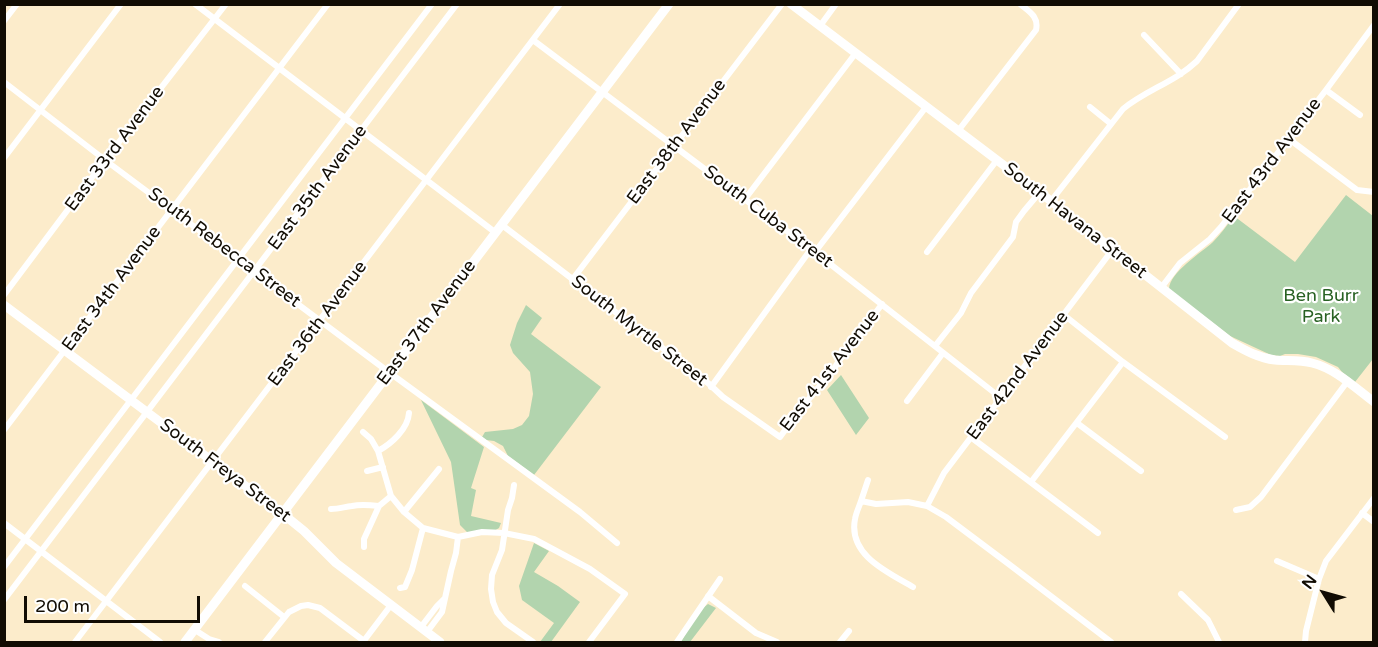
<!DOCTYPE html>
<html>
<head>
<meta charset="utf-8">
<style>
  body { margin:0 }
  #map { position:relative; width:1378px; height:647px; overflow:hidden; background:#fceccb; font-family:"Varela Round",sans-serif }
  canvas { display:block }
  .frame { position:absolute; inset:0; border:6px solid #110c03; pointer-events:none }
  .north { position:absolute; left:1294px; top:563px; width:60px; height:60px; -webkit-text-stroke:4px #fff; paint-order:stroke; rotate:307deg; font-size:16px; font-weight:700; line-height:24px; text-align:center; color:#110c03 }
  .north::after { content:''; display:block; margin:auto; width:21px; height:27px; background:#110c03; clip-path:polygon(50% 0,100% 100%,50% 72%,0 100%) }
  .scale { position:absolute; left:24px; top:596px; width:176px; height:27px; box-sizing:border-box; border:3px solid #110c03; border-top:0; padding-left:8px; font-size:18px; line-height:21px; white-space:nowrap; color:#110c03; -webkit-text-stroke:4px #fff; paint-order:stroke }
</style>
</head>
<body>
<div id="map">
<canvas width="1378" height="647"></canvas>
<div class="frame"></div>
<div class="north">N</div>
<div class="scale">200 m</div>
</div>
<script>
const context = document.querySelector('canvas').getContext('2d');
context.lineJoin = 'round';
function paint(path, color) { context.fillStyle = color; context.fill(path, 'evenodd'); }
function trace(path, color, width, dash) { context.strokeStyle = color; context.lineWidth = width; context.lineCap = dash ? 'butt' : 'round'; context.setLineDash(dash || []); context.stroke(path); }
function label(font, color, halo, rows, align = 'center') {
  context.font = font + ' "Varela Round",sans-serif'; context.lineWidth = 4.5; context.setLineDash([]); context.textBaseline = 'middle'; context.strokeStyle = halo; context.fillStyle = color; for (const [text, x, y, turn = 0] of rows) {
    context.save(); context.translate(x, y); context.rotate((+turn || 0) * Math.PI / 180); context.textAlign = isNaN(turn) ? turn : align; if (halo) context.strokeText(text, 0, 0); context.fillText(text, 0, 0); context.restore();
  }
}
paint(new Path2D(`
  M1346 195 1373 216V359L1355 382 1342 372 1338 367 1316 357 1298 354H1285L1280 356 1271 355 1230 336 1169 289C1170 272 1201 253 1213 242 1221 234 1227 225 1234 216L1295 262Z
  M526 305 542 318 531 334 601 387 534 475 508 456 503 446 494 441 486 440 482 437 485 432 513 429 522 425 529 416 533 394 530 372 513 353 510 345 517 323Z
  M841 375 869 418 856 435 827 390Z
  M421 400 484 447 471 488 476 490 471 516 501 523 499 528 494 531 467 532 460 525 451 462Z
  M534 543 549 551 534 572 558 586 580 602 551 642H540L554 623 522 600 519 586Z
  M708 604 716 608 690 642H681C688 630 696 612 708 604Z`), '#b2d4ae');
trace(new Path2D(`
  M195 4 496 233
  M4 21 17 4
  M820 26 836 4
  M1144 35 1181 74
  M533 40 811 249 1001 398
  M4 82 105 160 390 373 580 512 617 543
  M1326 90 1360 115
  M1090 107 1111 124
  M958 131 1036 30C1039 17 1030 12 1020 4
  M1289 139 1357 190 1374 192
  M4 158 121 4
  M745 199 855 54
  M1051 201 1123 109C1146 90 1175 82 1197 61L1239 4
  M502 225 708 383 723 397 780 437 803 406 834 369 841 357 855 341 882 304
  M815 252 926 107
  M927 252 997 160
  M572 280 782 4
  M1161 288 1180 263 1210 239 1221 227 1326 90 1374 25
  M4 295 105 160 226 4
  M1064 315 1123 362 1225 437
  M935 346 961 313 971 293 1013 237 1016 222 1024 211 1040 192
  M711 387 811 249
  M907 401 943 353
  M1077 423 1141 471
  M4 430 328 4
  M363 432 371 439 378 451 391 496 404 512 423 528 458 537 482 532 504 533 534 539 590 569 625 594 589 642
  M972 438 1098 533
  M378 451C391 444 408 429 409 413
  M367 471 383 467
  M868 480 861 501 876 504 908 502 927 506 946 517 1010 565 1111 642
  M1031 482 1123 362
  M514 485 512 498 508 510 502 550 492 575 491 589 493 602 497 612 506 623 533 642
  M861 501C859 507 856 513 855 519 848 555 887 572 913 587
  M927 506 944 473 1113 249
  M331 509C339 509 344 507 352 506 361 504 370 505 379 506L391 496
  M1236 510 1250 507 1261 497 1347 382
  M404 512 439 469
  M1362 513 1374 522
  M4 523 160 642
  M364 547V539L379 506
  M1277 561 1319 579
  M4 567 432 4
  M245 586 284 617
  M400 588 405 587 412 570 423 528
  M1181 594 1208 620 1219 642
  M708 596 756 633 777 642
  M4 600 457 4
  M421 627 437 606 444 599
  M195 630 209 639 219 642
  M427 632 442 612 451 571 456 553 458 537
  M75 642 560 4
  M265 642 289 612 301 606 308 605 320 608 364 641
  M363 642 391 605
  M677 642 720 579
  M840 642 849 631
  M1305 642 1306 631 1319 579 1326 561 1374 498`), '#fff', 6);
trace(new Path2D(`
  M791 4 1051 201 1232 343C1246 351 1259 358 1275 360 1287 361 1300 360 1312 363 1336 369 1354 387 1374 402
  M4 305 283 514 304 531 336 563 440 642
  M185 642 669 4`), '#fff', 9);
label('18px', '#110c03', '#fff', [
  ["East 38th Avenue",677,142,-53],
  ["East 33rd Avenue",115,149,-53],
  ["East 43rd Avenue",1272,161,-53],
  ["East 35th Avenue",318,188,-53],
  ["South Cuba Street",768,217,37],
  ["South Havana Street",1075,221,38],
  ["South Rebecca Street",224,248,37],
  ["East 34th Avenue",112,289,-53],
  ["East 37th Avenue",427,323,-53],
  ["East 36th Avenue",318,324,-53],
  ["South Myrtle Street",639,331,38],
  ["East 41st Avenue",830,371,-52],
  ["East 42nd Avenue",1018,376,-53],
  ["South Freya Street",225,471,37]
]);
label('18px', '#286123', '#fff', [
  ["Ben Burr",1321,296],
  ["Park",1321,317]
]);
</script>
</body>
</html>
